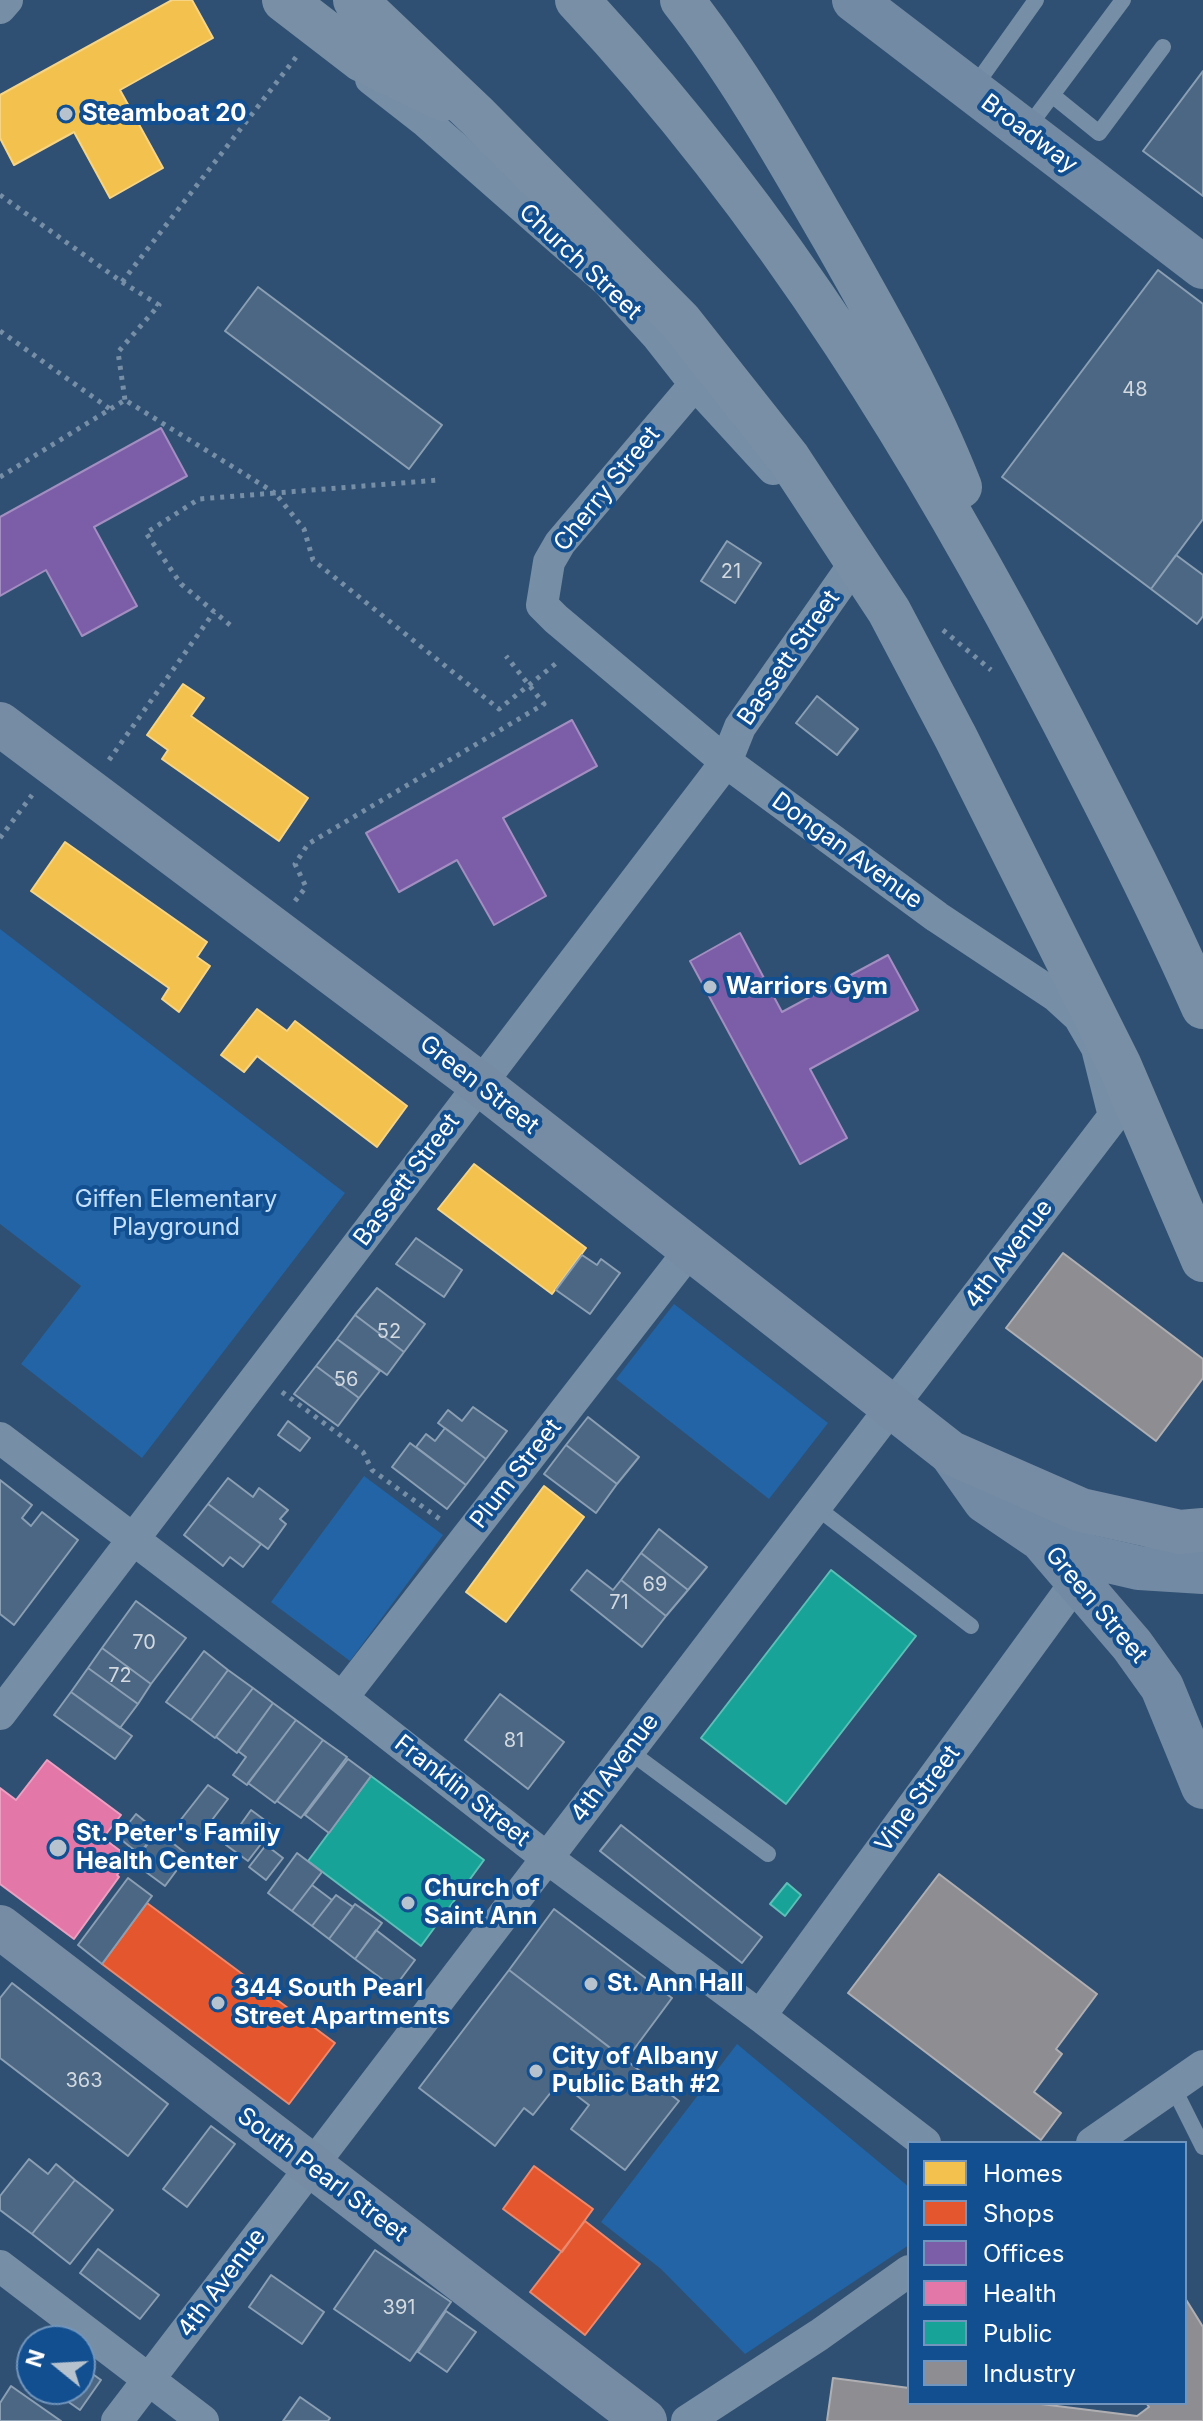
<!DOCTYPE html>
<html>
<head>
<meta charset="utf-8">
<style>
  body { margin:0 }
  #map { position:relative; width:1203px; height:2421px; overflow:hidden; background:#2f5073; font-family:Inter,sans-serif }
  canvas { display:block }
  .legend { position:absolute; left:907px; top:2141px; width:280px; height:264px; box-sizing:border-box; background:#124f90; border:2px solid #7195bc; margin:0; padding:10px 14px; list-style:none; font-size:24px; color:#fff }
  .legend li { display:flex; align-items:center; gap:16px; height:40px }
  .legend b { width:40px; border:2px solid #7195bc }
  .north { position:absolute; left:16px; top:2325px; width:80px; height:80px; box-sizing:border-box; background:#124f90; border:2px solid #7195bc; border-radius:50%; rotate:288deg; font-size:22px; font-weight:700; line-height:32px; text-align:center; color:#fff }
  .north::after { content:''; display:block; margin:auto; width:28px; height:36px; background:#b6c2ce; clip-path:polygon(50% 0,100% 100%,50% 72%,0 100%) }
</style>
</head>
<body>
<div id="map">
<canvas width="1203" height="2421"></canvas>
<ul class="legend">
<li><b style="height:22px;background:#f2c14e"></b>Homes</li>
<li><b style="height:22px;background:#e4572e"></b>Shops</li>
<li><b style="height:22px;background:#7b5ea7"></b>Offices</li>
<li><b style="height:22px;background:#e377a8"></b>Health</li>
<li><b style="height:22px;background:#17a398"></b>Public</li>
<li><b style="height:22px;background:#8d8d92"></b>Industry</li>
</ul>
<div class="north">N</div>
</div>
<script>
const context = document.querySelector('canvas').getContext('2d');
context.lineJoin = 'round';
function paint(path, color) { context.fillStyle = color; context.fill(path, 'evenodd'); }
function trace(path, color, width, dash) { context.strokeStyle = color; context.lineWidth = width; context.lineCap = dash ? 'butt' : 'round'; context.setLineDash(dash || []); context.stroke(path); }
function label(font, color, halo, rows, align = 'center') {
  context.font = font + ' Inter,sans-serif'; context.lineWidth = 8; context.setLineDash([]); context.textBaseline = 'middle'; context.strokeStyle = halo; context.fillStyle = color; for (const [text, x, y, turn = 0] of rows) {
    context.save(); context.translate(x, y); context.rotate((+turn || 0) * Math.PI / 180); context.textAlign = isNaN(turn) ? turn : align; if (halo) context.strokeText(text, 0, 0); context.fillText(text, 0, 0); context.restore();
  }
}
paint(new Path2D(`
  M0 929 345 1193 142 1458 21 1364 81 1286 0 1224Z
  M674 1304 828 1423 769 1499 616 1379Z
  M364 1476 443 1535 350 1661 271 1602Z
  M737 2044 909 2187V2245L745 2354 661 2269 601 2222Z`), '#2264a5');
const homes = new Path2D(`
  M172 0H192L213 38 120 90 163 168 110 198 74 132 14 165 0 138V95Z
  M183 684 204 698 191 716 308 798 279 841 162 759 168 750 147 735Z
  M65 842 207 942 197 957 210 966 179 1012 162 999 169 988 31 891Z
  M257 1009 287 1031 295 1021 407 1106 377 1147 257 1056 244 1072 221 1055Z
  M474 1164 586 1248 552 1294 438 1209Z
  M544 1486 584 1517 506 1622 466 1592Z`);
paint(homes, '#f2c14e');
trace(homes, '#f6d483', 2);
const shops = new Path2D(`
  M147 1903 335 2043 289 2104 102 1964Z
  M534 2166 593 2209 562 2252 503 2209Z
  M585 2221 640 2264 585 2335 530 2292Z`);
paint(shops, '#e4572e');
trace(shops, '#ec896d', 2);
const offices = new Path2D(`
  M161 428 187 476 94 527 137 606 82 636 46 570 0 596V517Z
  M572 720 597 766 503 818 546 896 494 925 457 860 399 892 366 833Z
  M740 933 782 1012 888 955 918 1010 810 1069 847 1138 800 1164 690 961Z`);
paint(offices, '#7b5ea7');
trace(offices, '#a38ec1', 2);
const health = new Path2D(`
  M47 1760 121 1815 103 1838 130 1858 117 1875 119 1877 74 1939 0 1884V1788L16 1800Z`);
paint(health, '#e377a8');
trace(health, '#eba0c2', 2);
const public = new Path2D(`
  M831 1570 916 1636 786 1804 701 1738Z
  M371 1776 484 1860 421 1946 308 1861Z
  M787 1883 801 1895 785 1916 770 1904Z`);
paint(public, '#17a398');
trace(public, '#5dbfb7', 2);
const industry = new Path2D(`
  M1063 1253 1203 1359V1378L1156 1441 1006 1328Z
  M939 1874 1097 1994 1056 2049 1062 2054 1034 2092 1061 2113 1041 2140 848 1993Z
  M1185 2298 1203 2327V2421H827L833 2378 909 2388V2403H1033L1137 2416 1149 2407 1146 2403H1185Z`);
paint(industry, '#8d8d92');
trace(industry, '#afafb3', 2);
const building = new Path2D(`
  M1203 71V196L1143 151Z
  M1158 270 1203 304V519L1151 589 1002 477Z
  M258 287 442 425 409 469 225 331Z
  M727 541 761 563 735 603 701 581Z
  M1176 555 1203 575V616L1197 624 1151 589Z
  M817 696 858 729 837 755 796 723Z
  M416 1238 462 1270 444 1297 396 1264Z
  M582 1255 597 1265 601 1259 620 1273 590 1314 556 1290Z
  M377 1288 425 1324 404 1352 355 1315Z
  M355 1315 404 1352 387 1375 337 1339Z
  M337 1339 380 1371 359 1398 316 1366Z
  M316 1366 359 1398 338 1426 294 1394Z
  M473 1407 507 1431 486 1459 438 1423 448 1410 462 1421Z
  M588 1417 639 1457 617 1484 566 1445Z
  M288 1421 310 1438 300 1451 278 1435Z
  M445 1428 486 1459 466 1485 416 1447 426 1434 435 1441Z
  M410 1443 466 1485 447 1509 392 1467Z
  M566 1445 617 1484 596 1513 544 1474Z
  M228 1478 253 1497 259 1488 288 1510 280 1519 286 1524 268 1549 208 1504Z
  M0 1480 32 1505 22 1518 31 1526 42 1512 78 1540 14 1625 0 1614Z
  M208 1504 261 1544 243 1567 230 1557 223 1566 184 1535Z
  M659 1529 707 1567 688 1590 641 1553Z
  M641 1553 688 1590 666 1616 621 1580Z
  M587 1570 613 1590 621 1580 666 1616 642 1647 571 1590Z
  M136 1601 186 1638 151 1684 102 1648Z
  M102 1648 151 1684 138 1704 88 1668Z
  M204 1651 228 1670 191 1720 166 1702Z
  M88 1668 138 1704 120 1728 71 1692Z
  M228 1670 253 1688 215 1738 191 1720Z
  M253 1688 273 1703 237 1753 216 1737Z
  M71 1692 132 1736 115 1759 54 1715Z
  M500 1694 564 1742 528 1789 465 1740Z
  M273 1703 296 1720 247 1785 233 1775 246 1757 238 1751Z
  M296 1720 323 1740 275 1803 248 1783Z
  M323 1740 347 1757 301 1818 277 1801Z
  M348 1759 371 1776 329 1833 305 1815Z
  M208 1785 228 1799 199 1837 179 1822Z
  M251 1810 274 1827 248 1861 226 1845Z
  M136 1814 157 1831 139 1854 118 1837Z
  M621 1825 762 1937 742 1963 600 1851Z
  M157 1831 188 1855 165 1886 146 1872 154 1861 142 1852Z
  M266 1845 283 1858 266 1880 249 1867Z
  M297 1853 322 1872 292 1911 268 1893Z
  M128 1878 152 1896 102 1964 78 1945Z
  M312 1885 332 1900 312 1926 292 1911Z
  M336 1895 353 1907 329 1939 312 1926Z
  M355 1904 382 1923 355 1959 329 1939Z
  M554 1909 672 1998 626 2060 509 1970Z
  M376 1930 415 1960 394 1988 355 1959Z
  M509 1970 679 2101 625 2170 571 2129 589 2105 559 2082 533 2115 524 2108 495 2146 419 2088Z
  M12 1983 168 2104 128 2156 0 2058V1998Z
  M211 2126 235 2144 187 2207 163 2189Z
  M29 2159 48 2174 56 2164 75 2180 32 2234 0 2210V2196Z
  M75 2180 113 2210 70 2264 32 2234Z
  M98 2249 159 2295 140 2319 80 2273Z
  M375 2250 451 2302 410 2361 334 2309Z
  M271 2275 324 2312 302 2344 249 2307Z
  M446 2311 476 2332 447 2372 418 2352Z
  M80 2365 101 2380 80 2410 50 2389H80Z
  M11 2386 61 2421H0V2403Z
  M300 2397 330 2418 328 2421H283Z`);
paint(building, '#4c6783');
trace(building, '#8b9fb4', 2);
trace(new Path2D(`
  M0 195 122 282 297 56
  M122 282 159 305 118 352 125 400
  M0 331 110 409
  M0 477 125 400 275 493 439 480
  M230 625 181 584 146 533 199 499 275 493 304 529 313 560 499 709 559 661
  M943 630 991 670
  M109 760 214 612
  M0 838 32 795
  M295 901 306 887 295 864 308 844 544 704 506 656
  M282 1392 363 1452 372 1470 441 1520`), '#768ea6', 5, [4, 6]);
trace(new Path2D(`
  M972 90 1036 0
  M1052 95 1099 133 1163 47
  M1026 130 1123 0
  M816 1507 971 1626
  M629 1751 768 1854
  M1173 2087 1203 2147`), '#768ea6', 16);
trace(new Path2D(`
  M0 8 7 0
  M371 79 426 122 608 282 658 337 695 384 773 469
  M0 1438 342 1698 547 1858 760 2016 925 2143
  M342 1698 690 1250
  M0 1714 726 762 740 727 857 560 845 547
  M760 2016 1076 1582
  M1092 2143 1203 2066
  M0 2266 203 2421
  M117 2421 1114 1116 1097 1048 1079 1017 1056 996 937 917 726 762 556 619 542 605 549 562 560 543 695 384
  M687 2421 819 2335 909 2271`), '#768ea6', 32);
trace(new Path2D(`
  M854 0 1203 267
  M951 1453 985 1501 1041 1539 1132 1645 1162 1687 1203 1787
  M1041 1539 1087 1556 1139 1568 1203 1572`), '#728aa3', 44);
trace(new Path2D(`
  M0 724 480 1084 951 1453 1081 1510 1180 1532 1203 1530
  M0 1927 645 2421`), '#768ca5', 44);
trace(new Path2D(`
  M284 0 362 60 443 99
  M355 0 477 116 680 321 789 459 889 611 956 738 1119 1064 1203 1260
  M577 0C776 212 929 462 1062 719 1111 814 1160 909 1203 1007
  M682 0C740 74 786 156 833 237 879 318 926 400 960 487`), '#798fa6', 44);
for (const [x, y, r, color] of [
  [66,114,8,"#b6c2ce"],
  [710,987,8,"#b6c2ce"],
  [58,1848,10,"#b6c2ce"],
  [408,1903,8,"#b6c2ce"],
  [591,1984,8,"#b6c2ce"],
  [218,2003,8,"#b6c2ce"],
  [536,2071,8,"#b6c2ce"]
]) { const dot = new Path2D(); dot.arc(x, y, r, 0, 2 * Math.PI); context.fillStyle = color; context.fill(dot); trace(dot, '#124f90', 3); }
label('20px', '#d2d9e0', null, [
  ["48",1135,390],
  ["21",731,572],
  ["52",389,1332],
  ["56",346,1380],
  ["69",655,1585],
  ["71",619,1603],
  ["70",144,1643],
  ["72",120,1676],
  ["81",514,1741],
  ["363",84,2081],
  ["391",399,2308]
]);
label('bold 24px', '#fff', '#124f90', [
  ["Steamboat 20",82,114],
  ["Warriors Gym",726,987],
  ["St. Peter's Family",76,1834],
  ["Health Center",76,1862],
  ["Church of",424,1889],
  ["Saint Ann",424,1917],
  ["St. Ann Hall",607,1984],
  ["344 South Pearl",234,1989],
  ["Street Apartments",234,2017],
  ["City of Albany",552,2057],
  ["Public Bath #2",552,2085]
], 'left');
label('24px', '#fff', '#124f90', [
  ["Broadway",1029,134,37],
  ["Church Street",580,262,43],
  ["Cherry Street",607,489,-51],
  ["Bassett Street",789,658,-55],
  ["Dongan Avenue",847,851,36],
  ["Green Street",479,1085,38],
  ["Bassett Street",407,1180,-53],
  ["4th Avenue",1009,1254,-53],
  ["Plum Street",516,1474,-52],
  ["Green Street",1096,1605,50],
  ["4th Avenue",615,1768,-53],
  ["Franklin Street",462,1791,38],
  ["Vine Street",918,1799,-54],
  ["South Pearl Street",322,2175,37],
  ["4th Avenue",222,2283,-53]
]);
label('24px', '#c4e0fd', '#124f90', [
  ["Giffen Elementary",176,1200],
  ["Playground",176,1228]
]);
</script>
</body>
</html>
